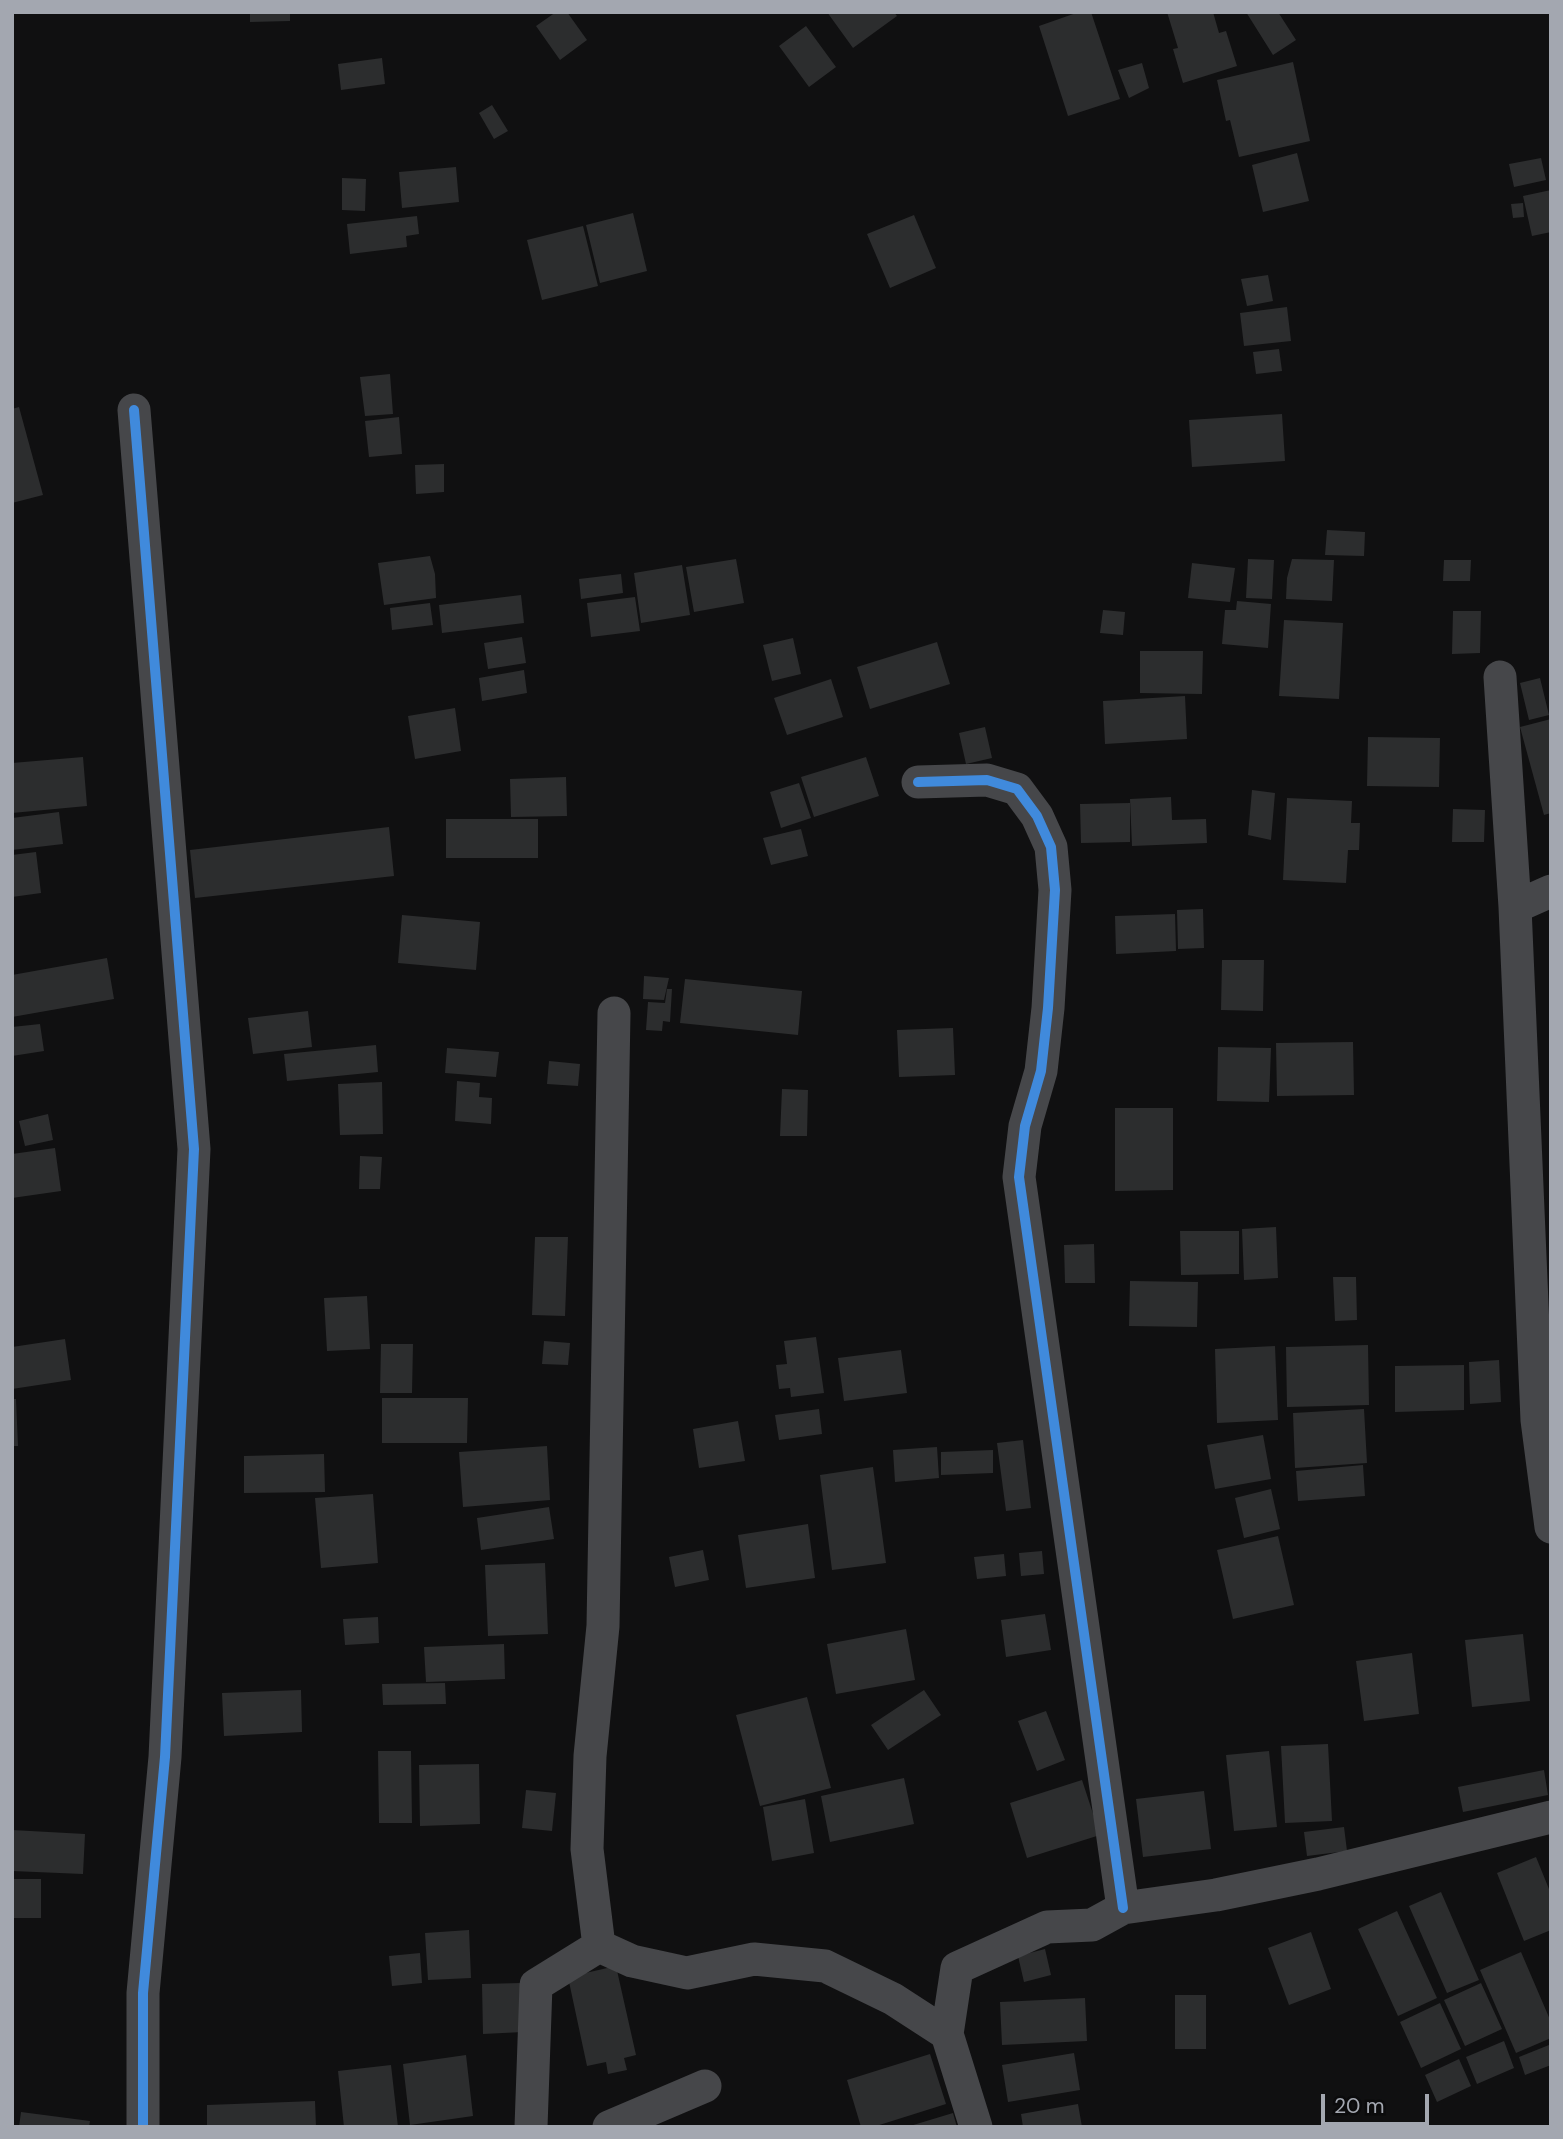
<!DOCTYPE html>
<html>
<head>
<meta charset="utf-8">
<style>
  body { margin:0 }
  #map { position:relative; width:1563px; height:2139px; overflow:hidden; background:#101011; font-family:"DM Sans",sans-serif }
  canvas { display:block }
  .frame { position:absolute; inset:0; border:14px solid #a3a7b0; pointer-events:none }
  .scale { position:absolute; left:1321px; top:2094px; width:108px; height:32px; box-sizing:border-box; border:4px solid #a3a7b0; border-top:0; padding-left:9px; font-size:21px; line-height:24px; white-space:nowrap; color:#a3a7b0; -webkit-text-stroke:5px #0b0b0c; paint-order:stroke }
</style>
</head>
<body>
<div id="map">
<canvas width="1563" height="2139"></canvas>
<div class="frame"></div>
<div class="scale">20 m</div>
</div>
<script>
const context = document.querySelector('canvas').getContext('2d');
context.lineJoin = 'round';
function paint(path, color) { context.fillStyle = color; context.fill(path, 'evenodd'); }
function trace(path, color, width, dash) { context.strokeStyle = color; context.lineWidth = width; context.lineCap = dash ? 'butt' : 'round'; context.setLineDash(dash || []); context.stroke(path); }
paint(new Path2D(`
  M250 12H290V21L250 22Z
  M556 12H567L587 40 560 60 536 26Z
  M827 12H894L897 16 853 48Z
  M1079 12H1091L1120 99 1068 116 1039 26Z
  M1167 12H1213L1219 33 1226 31 1237 66 1183 83 1173 49 1178 48Z
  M1246 12H1278L1296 40 1273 55Z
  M806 26 836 67 809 87 779 46Z
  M382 58 385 84 341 90 338 64Z
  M1293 62 1310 141 1239 157 1230 120 1226 121 1217 80Z
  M1142 63 1149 88 1129 98 1118 70Z
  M492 105 508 131 494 139 479 113Z
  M1297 153 1309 201 1263 212 1252 165Z
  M1541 158 1546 180 1514 187 1509 164Z
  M456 167 459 202 402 208 399 172Z
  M342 178 366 179 365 211 342 210Z
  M1551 190V232L1532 236 1523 196Z
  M1523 203 1524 217 1513 218 1511 204Z
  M633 213 647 271 600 283 586 225Z
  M914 215 936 268 890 288 867 234Z
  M417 216 419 234 406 236 407 247 350 254 347 224Z
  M583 226 598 286 542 300 527 240Z
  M1268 275 1273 301 1247 306 1241 279Z
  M1287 307 1291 341 1244 346 1240 313Z
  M1279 349 1282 371 1256 374 1253 352Z
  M390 374 393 414 365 416 360 377Z
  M19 407 43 495 12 503V409Z
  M1282 414 1285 461 1192 467 1189 420Z
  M399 417 402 454 369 457 365 421Z
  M444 464V492L416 494 415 465Z
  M1327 530 1365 532 1364 556 1325 555Z
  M430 556 435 574 436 598 384 605 378 563Z
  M736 559 744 603 694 612 686 567Z
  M1248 559 1274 560 1272 599 1246 598Z
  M1292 559 1334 560 1332 601 1286 599 1287 578Z
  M1444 560H1471L1470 581H1443Z
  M1192 563 1235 568 1230 602 1188 598Z
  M682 565 690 615 641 623 634 573Z
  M621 574 623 593 581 599 579 579Z
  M521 595 524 623 442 633 439 605Z
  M635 597 640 631 591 637 587 603Z
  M1237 601 1271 604 1268 648 1222 644 1225 610H1236Z
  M430 603 433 625 392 630 390 608Z
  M1103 610 1125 612 1123 635 1100 633Z
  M1453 611H1481L1480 653 1452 654Z
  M1284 620 1343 623 1339 699 1279 696Z
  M522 637 526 663 488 669 484 643Z
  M793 638 801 674 772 681 763 645Z
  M937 642 950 684 870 709 857 667Z
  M1140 651H1203L1202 694 1140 693Z
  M524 670 527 693 482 701 479 678Z
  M1540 678 1549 715 1529 720 1520 683Z
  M831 679 843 717 787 735 774 698Z
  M1185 696 1187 739 1105 744 1103 701Z
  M455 708 461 751 415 759 408 716Z
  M1551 719V813L1544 815 1520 727Z
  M985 727 992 758 966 764 959 733Z
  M1368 737 1440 738 1439 787 1367 786Z
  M83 757 87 806 12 813V763Z
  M866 757 879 796 814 817 801 777Z
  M566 777 567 816 511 817 510 779Z
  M799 783 811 818 781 828 770 792Z
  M1252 790 1275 793 1271 840 1248 835Z
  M1171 797 1172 820 1206 819 1207 843 1132 846 1130 799Z
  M1287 798 1352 801 1351 823H1360L1359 850H1348L1346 883 1283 880Z
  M1130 803V842L1081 843 1080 804Z
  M1453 809 1485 810 1484 842H1452Z
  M59 812 63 844 12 850V818Z
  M446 819H538V858H446Z
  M389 827 394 876 195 898 190 850Z
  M801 829 808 856 771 865 763 838Z
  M36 852 41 893 12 897V855Z
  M1203 909 1204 948 1178 949 1177 910Z
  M1175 914 1176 951 1116 954 1115 916Z
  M402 915 480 922 476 970 398 963Z
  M107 958 114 999 12 1017V975Z
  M1222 960H1264L1263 1011 1221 1010Z
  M644 976 669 978 664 1000 643 999Z
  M685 979 802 991 798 1035 680 1023Z
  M667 989H672L670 1022 663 1021 662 1031 646 1030 648 1002 665 1003Z
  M308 1011 312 1047 253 1054 248 1018Z
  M40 1024 44 1051 12 1056V1027Z
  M953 1028 955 1075 899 1077 897 1030Z
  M1353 1042 1354 1095 1277 1096 1276 1043Z
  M376 1045 378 1072 287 1081 284 1054Z
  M1218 1047 1271 1048 1269 1102 1217 1101Z
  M447 1048 499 1052 496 1077 445 1073Z
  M549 1061 580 1064 578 1086 547 1084Z
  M457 1081 480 1083 479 1097 492 1098 491 1124 455 1121Z
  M382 1082 383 1134 340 1135 338 1084Z
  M782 1089 808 1090 807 1136H780Z
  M1115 1108H1173V1190L1115 1191Z
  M48 1114 53 1140 25 1146 19 1121Z
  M55 1148 61 1191 12 1198V1154Z
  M360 1156 382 1157 380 1189H359Z
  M1276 1227 1278 1278 1244 1280 1242 1229Z
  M1180 1231H1239V1274L1181 1275Z
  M535 1237H568L565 1316 532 1315Z
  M1094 1244 1095 1283H1065L1064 1245Z
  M1333 1277H1356L1357 1320 1335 1321Z
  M1130 1281 1198 1282 1197 1327 1129 1326Z
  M367 1296 370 1349 327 1351 324 1298Z
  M816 1337 824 1393 791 1397 790 1388 779 1389 776 1365 787 1364 784 1341Z
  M65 1339 71 1380 12 1389V1347Z
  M544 1341 570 1343 568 1365 542 1364Z
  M381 1344H413L412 1393H380Z
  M1368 1345 1369 1405 1287 1407 1286 1347Z
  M1275 1346 1278 1420 1217 1423 1215 1349Z
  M901 1350 907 1393 844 1401 838 1358Z
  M1499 1360 1501 1402 1470 1404 1469 1362Z
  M1464 1365V1410L1395 1412V1366Z
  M382 1398H468L467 1443H382Z
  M12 1399H16L18 1446H12Z
  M819 1409 822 1434 779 1440 775 1415Z
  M1364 1409 1367 1463 1295 1468 1293 1413Z
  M738 1421 745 1461 699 1468 693 1429Z
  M1263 1435 1271 1479 1215 1489 1207 1445Z
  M1023 1440 1031 1508 1006 1511 997 1443Z
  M547 1446 550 1500 463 1507 459 1452Z
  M937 1447 939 1478 895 1482 893 1450Z
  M993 1450V1473L941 1475V1452Z
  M324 1454 325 1492 244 1493V1456Z
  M1363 1465 1365 1496 1298 1501 1296 1471Z
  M873 1467 886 1563 832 1570 820 1475Z
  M1271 1489 1280 1529 1244 1538 1235 1498Z
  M373 1494 378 1563 321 1568 315 1498Z
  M549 1507 554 1539 481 1550 477 1518Z
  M808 1524 815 1578 746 1588 738 1535Z
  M1278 1536 1294 1605 1233 1619 1217 1550Z
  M703 1550 709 1580 675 1587 669 1557Z
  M1042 1551 1044 1574 1021 1576 1019 1553Z
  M1004 1554 1006 1576 977 1579 974 1557Z
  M545 1563 548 1634 488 1636 485 1565Z
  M1045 1614 1051 1650 1006 1657 1001 1620Z
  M378 1617 379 1643 345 1645 343 1619Z
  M906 1629 915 1680 836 1694 827 1644Z
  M1523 1634 1530 1701 1472 1707 1465 1640Z
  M504 1644 505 1679 426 1682 424 1647Z
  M1412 1653 1419 1714 1364 1721 1356 1661Z
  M445 1683 446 1704 383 1705 382 1684Z
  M301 1690 302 1732 224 1736 222 1693Z
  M924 1690 941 1715 888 1750 871 1725Z
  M807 1697 831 1788 760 1806 736 1715Z
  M1046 1711 1065 1760 1037 1771 1018 1721Z
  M1328 1744 1332 1821 1285 1823 1281 1746Z
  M378 1751H411L412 1823H379Z
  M1269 1751 1277 1827 1234 1831 1226 1755Z
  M479 1764 480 1824 420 1826 419 1765Z
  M1544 1770 1548 1795 1463 1812 1458 1787Z
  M904 1778 914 1824 830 1842 821 1796Z
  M1082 1780 1100 1835 1027 1858 1010 1803Z
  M526 1790 556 1793 552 1831 522 1828Z
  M1204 1791 1211 1849 1143 1857 1136 1799Z
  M805 1799 814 1853 772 1861 763 1807Z
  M1344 1827 1347 1851 1307 1856 1304 1832Z
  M12 1830 85 1834 83 1874 12 1871Z
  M1536 1857 1551 1894V1930L1524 1941 1497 1873Z
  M12 1879H41V1918H12Z
  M1441 1892 1479 1980 1447 1993 1409 1906Z
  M1397 1911 1437 1998 1398 2016 1358 1929Z
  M469 1930 471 1978 428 1980 425 1933Z
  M1311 1932 1331 1989 1289 2005 1268 1948Z
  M1045 1949 1051 1975 1024 1982 1018 1956Z
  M1521 1952 1551 2022V2038L1516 2053 1480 1970Z
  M420 1953 422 1983 392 1986 389 1956Z
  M616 1966 636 2055 624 2058 627 2070 608 2074 606 2062 587 2066 568 1977Z
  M521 1983 523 2032 483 2034 482 1984Z
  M1481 1983 1502 2029 1465 2046 1444 2000Z
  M1175 1995H1206V2049H1175Z
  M1085 1998 1087 2041 1002 2045 1000 2002Z
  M1440 2003 1461 2049 1421 2068 1400 2022Z
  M1504 2041 1514 2068 1477 2084 1466 2057Z
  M1549 2045 1551 2065 1525 2075 1519 2057Z
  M1074 2053 1080 2090 1008 2102 1002 2065Z
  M930 2054 946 2104 873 2127H861L847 2080Z
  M466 2055 473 2116 410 2125 403 2064Z
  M1459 2059 1471 2086 1437 2102 1425 2075Z
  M391 2065 398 2127H344L338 2071Z
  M315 2101 316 2127H207V2105Z
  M1078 2104 1082 2127H1023L1021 2114Z
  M21 2112 90 2121 89 2127H19Z
  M953 2113 957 2127H910V2126Z`), '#2c2d2e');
trace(new Path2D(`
  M134 410 194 1149 165 1757 143 1993V2127
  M1500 677 1515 907 1537 1420 1551 1527
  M918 782 987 780 1017 789 1037 816 1051 847 1055 890 1048 1008 1041 1071 1025 1126 1019 1177 1123 1908
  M1515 907 1551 891
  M599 1946 587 1849 590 1756 603 1626 614 1013
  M599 1946 632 1961 687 1973 754 1959 825 1966 893 1999 947 2034
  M531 2127 536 1985 599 1946
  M609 2127 705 2086
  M976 2127 947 2034 957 1968 1047 1927 1092 1925 1123 1908 1216 1895 1318 1874 1551 1817`), '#46474a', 33);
trace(new Path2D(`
  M134 410 194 1149 165 1757 143 1993V2127
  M918 782 987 780 1017 789 1037 816 1051 847 1055 890 1048 1008 1041 1071 1025 1126 1019 1177 1123 1908`), '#408adc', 10);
</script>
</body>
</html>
